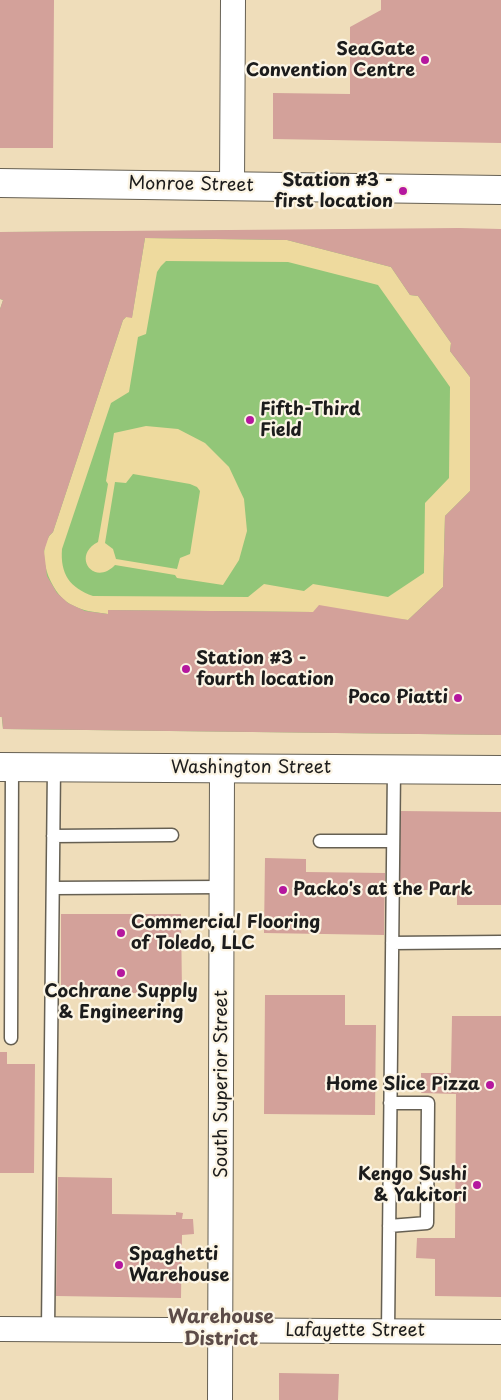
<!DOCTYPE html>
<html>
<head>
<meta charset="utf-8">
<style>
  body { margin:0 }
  canvas { display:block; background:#efddba }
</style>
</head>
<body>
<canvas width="501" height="1400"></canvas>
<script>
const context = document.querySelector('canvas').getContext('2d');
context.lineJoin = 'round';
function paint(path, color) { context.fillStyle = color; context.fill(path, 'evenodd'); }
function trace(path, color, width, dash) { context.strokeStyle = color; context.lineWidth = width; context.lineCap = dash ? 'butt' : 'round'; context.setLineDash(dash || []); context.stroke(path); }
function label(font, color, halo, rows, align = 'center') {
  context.font = font + ' "Playpen Sans",sans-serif'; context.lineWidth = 4.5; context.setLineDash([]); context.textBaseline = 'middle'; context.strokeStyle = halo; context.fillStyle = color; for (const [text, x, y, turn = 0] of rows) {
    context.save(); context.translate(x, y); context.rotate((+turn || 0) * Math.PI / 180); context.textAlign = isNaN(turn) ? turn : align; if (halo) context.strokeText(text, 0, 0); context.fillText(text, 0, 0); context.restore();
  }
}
paint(new Path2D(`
  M501 229V735L3 729 0 701V309L3 300 0 299V232Z`), '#92c678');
paint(new Path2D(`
  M145 238 287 240 391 267 410 295 418 296 451 343 450 351 470 377V491L445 516 443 587 408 620 313 612 108 610V614C94 612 82 611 70 604 50 593 33 549 53 532L123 320 126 317H132ZM166 261 288 262 378 285 450 387 449 478 425 503 424 573 388 597 313 584 304 591 264 584 248 597 93 596C70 588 60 574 62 549L111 403 129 392 138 337 146 334 157 272 161 266Z
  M146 426 178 429 205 443 229 467 244 499 247 531 239 560 223 585 177 578 175 575 115 565C94 587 71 556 98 542L108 484 106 481 114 433ZM133 474 190 484 197 487 200 491 190 554 180 558 177 569 116 559 113 549 105 543 115 482 126 483Z`), '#eeda9e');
paint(new Path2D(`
  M0 0H54L53 148H0Z
  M381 0H501V143L273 139V93L350 94V27L381 10Z
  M459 228 501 229V735L3 729 2 717H0V309L3 300 0 299V232ZM145 238 287 240 391 267 410 295 418 296 451 343 450 351 470 377V491L445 516 443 587 408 620 319 605 313 612 108 610V614L85 611 68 603 57 593 47 576 44 551 49 536 53 532 123 320 126 317 132 318Z
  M399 811 501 812V905H457V890H399Z
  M265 858 306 859V872L385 873 384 935 264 933Z
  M61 914H181L182 993H61Z
  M265 995H345V1025H376L375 1115 264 1114Z
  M452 1016H501V1297L435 1296V1259L416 1258 417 1238H455L456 1094 421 1093V1073H451Z
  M0 1052H7V1064H35L34 1173H0Z
  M58 1177 112 1178V1214L176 1215V1212L183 1213 182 1219H193L194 1234 182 1235 181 1298 56 1296Z
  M279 1373 339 1374 338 1400H279Z`), '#d3a19a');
const lane = new Path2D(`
  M53 836 172 835
  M320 841H393
  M53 888 222 887
  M392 943 501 942
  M11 1038 12 767
  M389 1226 427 1223 428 1103H390
  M48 1329 54 767
  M388 1332 394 769`);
const street = new Path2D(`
  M232 185 233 0
  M0 1329 501 1332
  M220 1400 222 768`);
const secondary = new Path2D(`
  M0 767 501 770`);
const primary = new Path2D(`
  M0 183 501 190`);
trace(lane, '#666053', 15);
trace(street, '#666053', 26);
trace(secondary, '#666053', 30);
trace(primary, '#666053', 30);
trace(lane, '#fff', 12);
trace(street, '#fff', 24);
trace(secondary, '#fff', 28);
trace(primary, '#fff', 28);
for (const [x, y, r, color] of [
  [425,60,5,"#b5179e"],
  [403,191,5,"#b5179e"],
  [250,420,5,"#b5179e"],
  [186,669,5,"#b5179e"],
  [458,698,5,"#b5179e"],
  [283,890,5,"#b5179e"],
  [121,933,5,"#b5179e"],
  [121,973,5,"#b5179e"],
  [490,1085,5,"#b5179e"],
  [477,1185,5,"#b5179e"],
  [119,1265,5,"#b5179e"]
]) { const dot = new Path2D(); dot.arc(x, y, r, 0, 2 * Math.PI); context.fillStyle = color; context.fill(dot); trace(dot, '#fcf5e5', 2); }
label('bold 18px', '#1c1c1c', '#fcf5e5', [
  ["SeaGate",415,50],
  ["Convention Centre",415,71],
  ["Station #3 -",393,181],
  ["first location",393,202],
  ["Fifth-Third",260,410,"left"],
  ["Field",260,431,"left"],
  ["Station #3 -",196,659,"left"],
  ["fourth location",196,680,"left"],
  ["Poco Piatti",448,698],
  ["Packo's at the Park",293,890,"left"],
  ["Commercial Flooring",131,923,"left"],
  ["of Toledo, LLC",131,944,"left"],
  ["Cochrane Supply",121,992,"center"],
  ["& Engineering",121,1013,"center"],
  ["Home Slice Pizza",480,1085],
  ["Kengo Sushi",467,1175],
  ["& Yakitori",467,1196],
  ["Spaghetti",129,1255,"left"],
  ["Warehouse",129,1276,"left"]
], 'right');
label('18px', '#1c1c1c', '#fcf5e5', [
  ["Monroe Street",191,185,1],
  ["Washington Street",251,768],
  ["South Superior Street",222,1084,-90],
  ["Lafayette Street",355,1331]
]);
label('bold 19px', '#5c4b48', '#fcf5e5', [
  ["Warehouse",221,1318],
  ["District",221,1340]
]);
</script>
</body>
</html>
